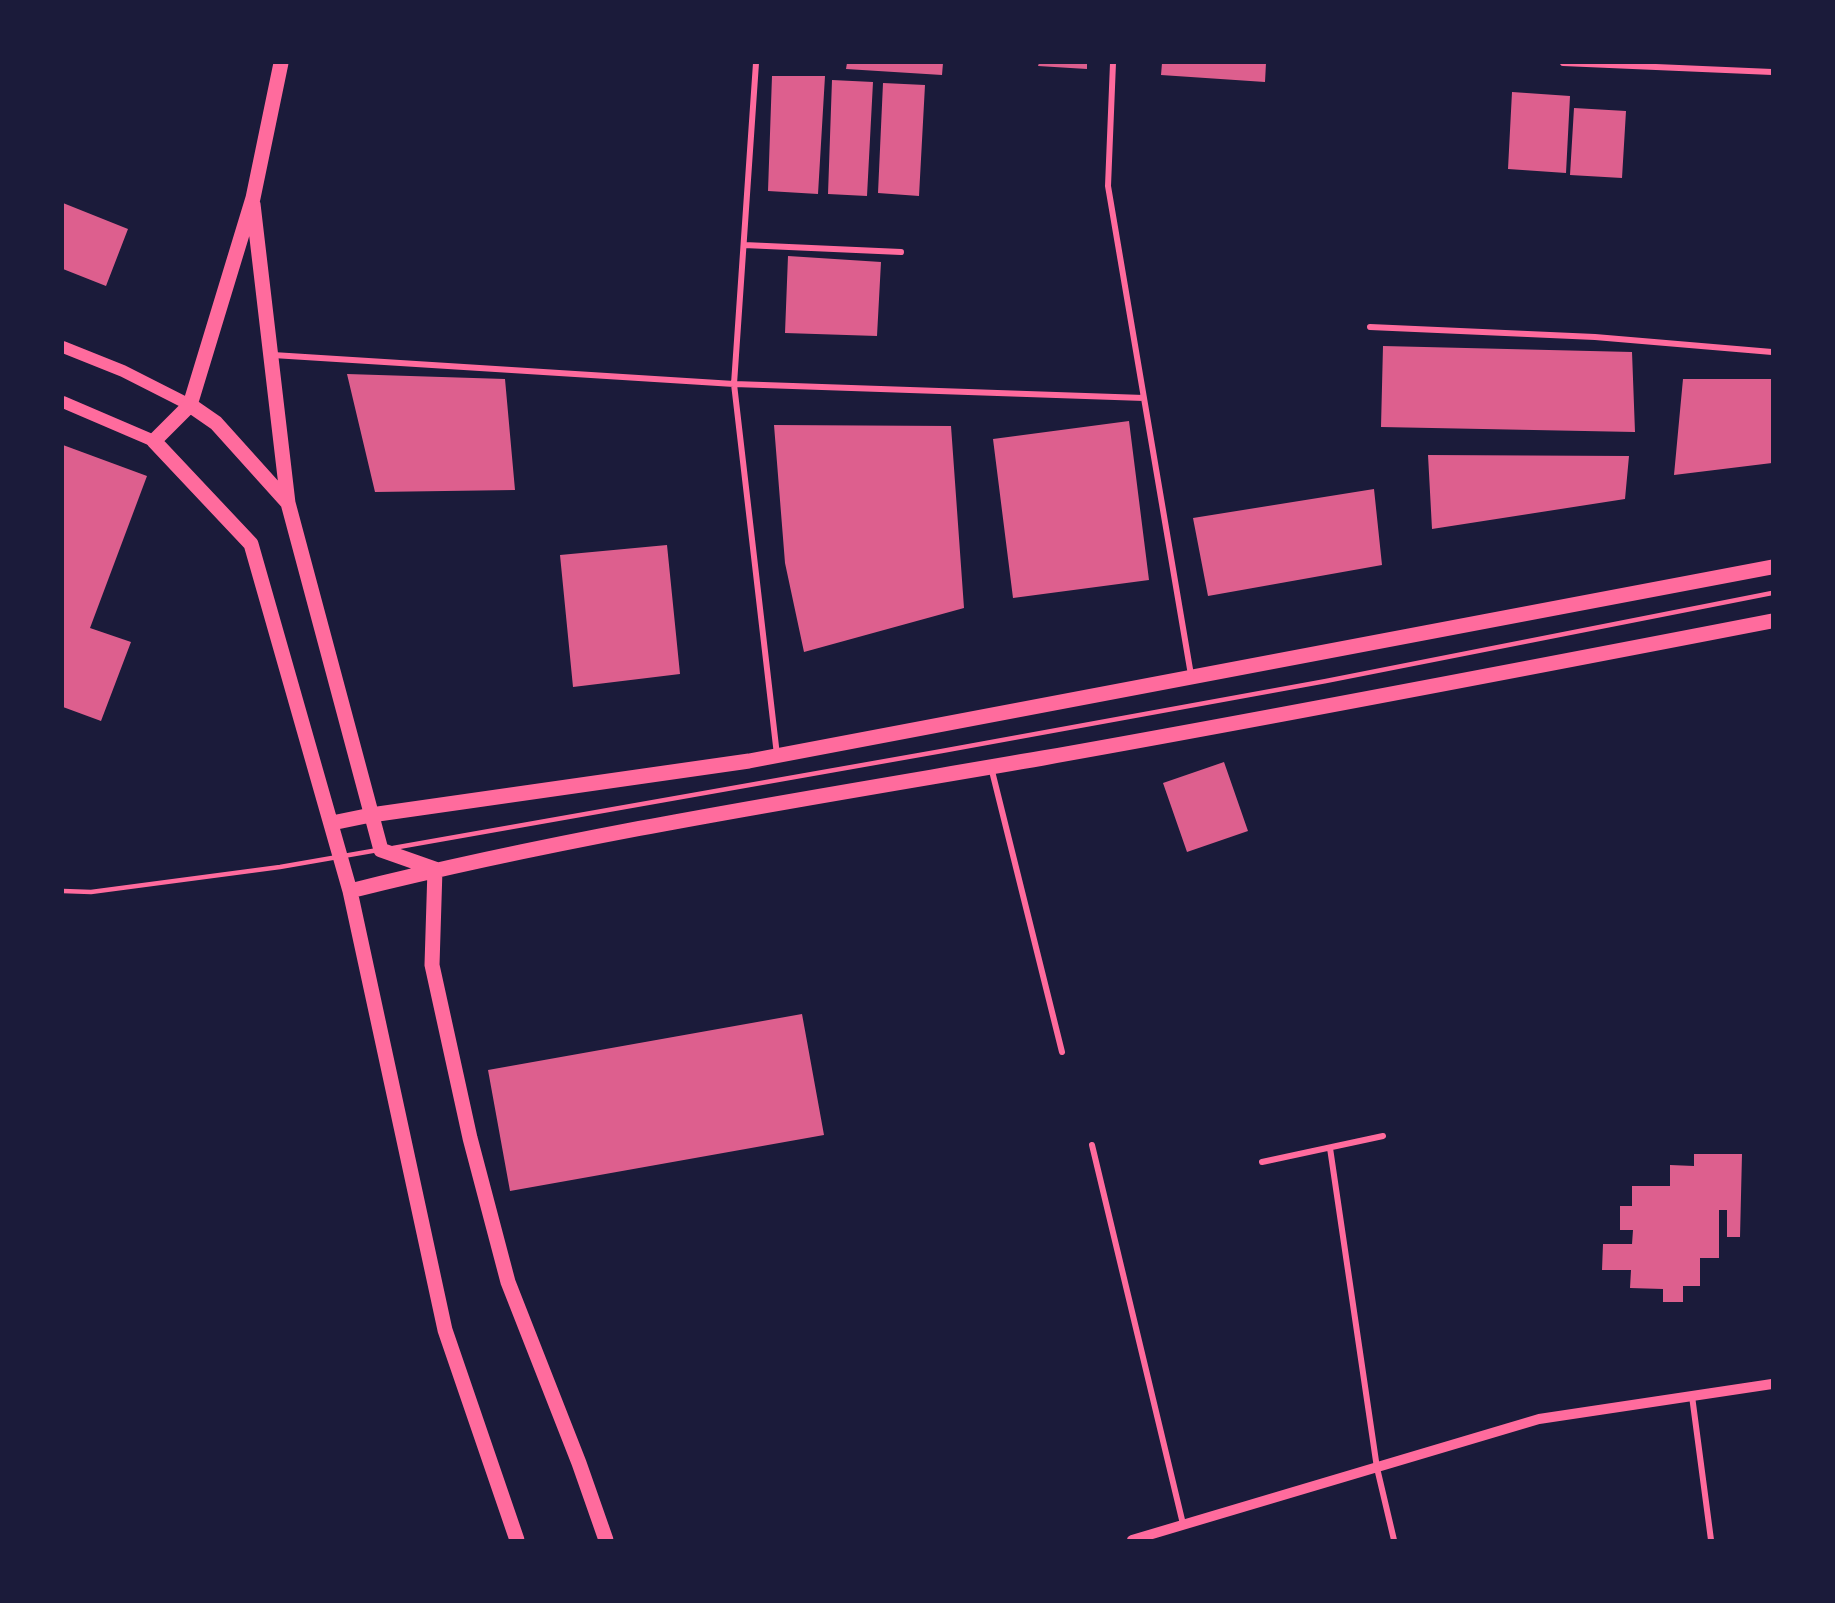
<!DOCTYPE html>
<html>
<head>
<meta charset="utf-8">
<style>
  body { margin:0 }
  #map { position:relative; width:1835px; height:1603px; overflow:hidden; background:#1b1b3a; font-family:"PT Sans",sans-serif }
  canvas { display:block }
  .frame { position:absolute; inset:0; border:64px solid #1b1b3a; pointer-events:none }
</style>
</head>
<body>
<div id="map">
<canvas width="1835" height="1603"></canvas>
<div class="frame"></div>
</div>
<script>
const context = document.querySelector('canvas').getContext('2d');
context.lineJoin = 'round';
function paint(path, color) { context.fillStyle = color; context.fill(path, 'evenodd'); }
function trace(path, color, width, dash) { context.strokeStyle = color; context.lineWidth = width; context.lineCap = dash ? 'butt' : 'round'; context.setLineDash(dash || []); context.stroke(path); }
paint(new Path2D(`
  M847 63H943L942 75 846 69Z
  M1039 63H1087V69L1038 66Z
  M1162 63H1266L1265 82 1161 75Z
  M772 76H825L818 194 768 191Z
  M832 80 873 82 867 196 828 194Z
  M883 83 925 85 919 196 878 193Z
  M1512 92 1570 96 1566 173 1508 169Z
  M1574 108 1626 111 1622 178 1570 175Z
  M63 203 128 229 106 286 63 269Z
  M788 256 881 262 877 336 785 333Z
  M1383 346 1632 352 1635 432 1381 427Z
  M347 374 505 379 515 490 375 492Z
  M1683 379H1772V463L1674 475Z
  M1129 421 1149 580 1013 598 993 439Z
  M774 425 951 426 964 608 804 652 785 563Z
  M63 445 147 476 90 628 131 642 101 721 63 707Z
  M1428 455 1629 456 1625 499 1432 529Z
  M1374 489 1382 565 1208 596 1193 518Z
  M667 545 680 674 573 687 560 555Z
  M1224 762 1248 831 1187 852 1163 783Z
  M802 1014 824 1135 510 1191 488 1070Z
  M1694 1154H1742L1740 1237H1727V1210H1719V1258H1700V1286H1683V1302H1663V1289L1630 1288 1631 1270H1602L1603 1244H1632L1633 1230H1620V1206H1632V1186H1670V1165L1694 1166Z`), '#dd5f8e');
trace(new Path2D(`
  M393 848 942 751 1326 681 1772 593
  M63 891 91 892 280 867 378 850`), '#ff6b9d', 4.5);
trace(new Path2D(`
  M756 63 734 384 777 755
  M1113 63 1108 186 1191 675
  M1563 63 1772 72
  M744 245 901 252
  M1370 327 1595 337 1772 352
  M273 355 734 384 1144 398
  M991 767 1062 1052
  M1092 1145 1183 1524
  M1330 1148 1377 1468 1394 1540
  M1262 1162 1383 1136
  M1692 1396 1711 1540`), '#ff6b9d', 6);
trace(new Path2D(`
  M1132 1540 1539 1419 1772 1384`), '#ff6b9d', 10);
trace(new Path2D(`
  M63 347 123 371 190 405
  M63 402 154 441`), '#ff6b9d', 12);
trace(new Path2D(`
  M281 63 253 198 190 405 154 441 251 544 350 891 445 1330 517 1540
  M253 204 288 503
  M190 405 216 423 288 503 381 850 435 869 432 965 470 1138 508 1282 579 1463 606 1540
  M332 823 371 815 749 761 1772 567
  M350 891C578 834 811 798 1043 758 1286 715 1529 668 1772 621`), '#ff6b9d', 15);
</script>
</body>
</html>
